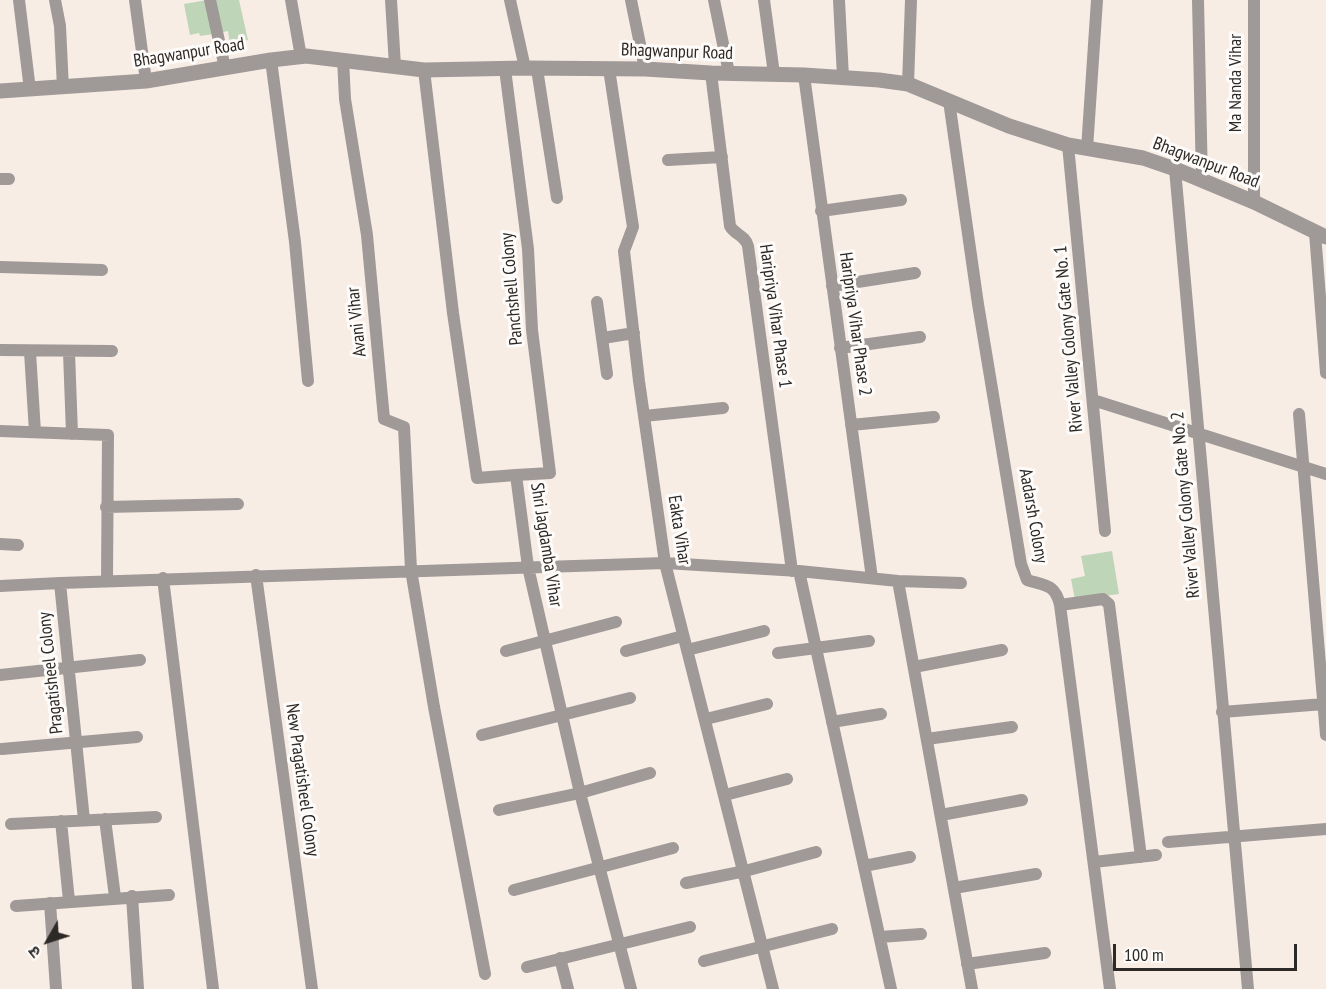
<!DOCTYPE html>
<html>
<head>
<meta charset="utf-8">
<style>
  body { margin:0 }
  #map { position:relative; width:1326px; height:989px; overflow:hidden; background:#f8ede5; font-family:"PT Sans Narrow","Noto Sans Devanagari",sans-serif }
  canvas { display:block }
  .north { position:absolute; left:18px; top:911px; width:60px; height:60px; -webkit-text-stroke:4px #fefcfa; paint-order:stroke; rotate:231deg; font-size:16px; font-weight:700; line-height:24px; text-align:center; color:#2d2926 }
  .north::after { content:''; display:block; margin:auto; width:21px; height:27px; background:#2d2926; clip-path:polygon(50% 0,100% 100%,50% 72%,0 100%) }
  .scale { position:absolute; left:1113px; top:944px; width:184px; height:27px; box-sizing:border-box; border:3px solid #2d2926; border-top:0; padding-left:8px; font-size:18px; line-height:21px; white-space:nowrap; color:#2d2926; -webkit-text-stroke:4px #fefcfa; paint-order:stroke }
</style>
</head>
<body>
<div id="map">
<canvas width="1326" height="989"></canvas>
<div class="north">उ</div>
<div class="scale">100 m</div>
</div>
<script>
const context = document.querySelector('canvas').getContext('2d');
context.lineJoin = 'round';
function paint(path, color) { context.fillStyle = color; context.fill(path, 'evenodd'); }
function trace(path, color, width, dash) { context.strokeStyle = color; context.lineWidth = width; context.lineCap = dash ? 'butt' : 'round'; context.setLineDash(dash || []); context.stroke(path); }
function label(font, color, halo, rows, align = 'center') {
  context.font = font + ' "PT Sans Narrow",sans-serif'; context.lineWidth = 6; context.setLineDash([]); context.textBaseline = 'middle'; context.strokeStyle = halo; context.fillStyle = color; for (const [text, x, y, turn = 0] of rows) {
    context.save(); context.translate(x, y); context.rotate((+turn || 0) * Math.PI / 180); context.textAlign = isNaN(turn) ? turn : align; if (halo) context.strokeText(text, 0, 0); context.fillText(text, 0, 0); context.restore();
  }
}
paint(new Path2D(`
  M207 0 214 34 200 36 199 33 190 35 184 4Z
  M215 0H239L248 40 230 44 228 31 223 32Z
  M1112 551 1119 594 1075 600 1071 579 1085 576 1081 556Z`), '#bfd5b8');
trace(new Path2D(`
  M19 0 30 90
  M55 0 60 26 63 88
  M135 0 146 81
  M210 0 225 68
  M291 0 301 57
  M391 0 395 66
  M510 0 525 68
  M631 0 645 69
  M714 0 729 73
  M764 0 774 74
  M839 0 843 77
  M1198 0 1202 181
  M343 59 345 99 367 235 384 419 404 427 411 570 434 707 485 974
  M271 60 295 242 308 381
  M505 69 528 249 532 330 550 473 516 475
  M537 69 557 198
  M609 69 633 227 624 251 639 381 665 563 773 989
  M424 70 453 313 477 478 516 475 528 567 580 793 631 989
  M711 73 730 226C735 235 745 235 748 246L792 571
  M804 75 872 578
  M908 84 911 0
  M949 101 978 304 1021 564 1027 580C1046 586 1055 584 1060 605L1110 989
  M1068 145 1105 531
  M1087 149 1097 0
  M668 160 722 157
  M1175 169 1248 989
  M0 179H9
  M1254 202V0
  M821 211 901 200
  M1315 233 1326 373
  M0 267 102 270
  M832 286 915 273
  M597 302 607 374
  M603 338 634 333
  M840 348 920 337
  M0 350 112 351
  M30 352 35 432
  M69 352 72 434
  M1093 400 1326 474
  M1299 414 1326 735
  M644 416 723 408
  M851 425 934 417
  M0 431 108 435 107 580
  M106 507 238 504
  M0 544 18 545
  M799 571 891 989
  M256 575 312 989
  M163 578 213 989
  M898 581 972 989
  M60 583 665 563 799 571 898 581 961 583
  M0 586 60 583 84 820
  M1060 605 1103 599 1109 604 1141 857
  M687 650 764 631
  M506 651 616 622
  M626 651 683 636
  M778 653 869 641
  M914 667 1002 650
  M0 675 140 660
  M1222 712 1324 704
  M706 719 767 704
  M832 722 881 714
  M482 735 630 698
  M927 739 1012 727
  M2 749 137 737
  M725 795 787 779
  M499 810 580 793 650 773
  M941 815 1022 800
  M105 819 115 897
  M61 821 69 901
  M11 824 156 817
  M1168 842 1326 829
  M1094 862 1156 855
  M864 866 910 857
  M686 883 745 871 816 852
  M954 888 1036 874
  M514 890 673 848
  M132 896 138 989
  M50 903 56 989
  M16 906 169 895
  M880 937 921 934
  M560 958 568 989
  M704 961 832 929
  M967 964 1045 953
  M527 967 690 927`), '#9f9998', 12);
trace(new Path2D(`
  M0 91 146 81 271 60 306 56 424 70 525 68 645 69 711 73 804 75 879 80 908 84 1009 126 1068 145 1143 158 1175 169 1254 202 1326 237`), '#9f9998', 15);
label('18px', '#2d2926', '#fefcfa', [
  ["Bhagwanpur Road",677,52,2],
  ["Bhagwanpur Road",189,53,-9],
  ["Ma Nanda Vihar",1236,83,-90],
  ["Bhagwanpur Road",1206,163,21],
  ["Panchshell Colony",512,289,-95],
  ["Haripriya Vihar Phase 1",775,316,82],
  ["Avani Vihar",357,322,-96],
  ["Haripriya Vihar Phase 2",855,324,82],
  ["River Valley Colony Gate No. 1",1069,339,-95],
  ["River Valley Colony Gate No. 2",1186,505,-95],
  ["Aadarsh Colony",1033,516,80],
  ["Eakta Vihar",679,530,81],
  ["Shri Jagdamba Vihar",546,545,81],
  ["Pragatisheel Colony",51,673,-96],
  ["New Pragatisheel Colony",302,780,82]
]);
</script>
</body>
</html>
